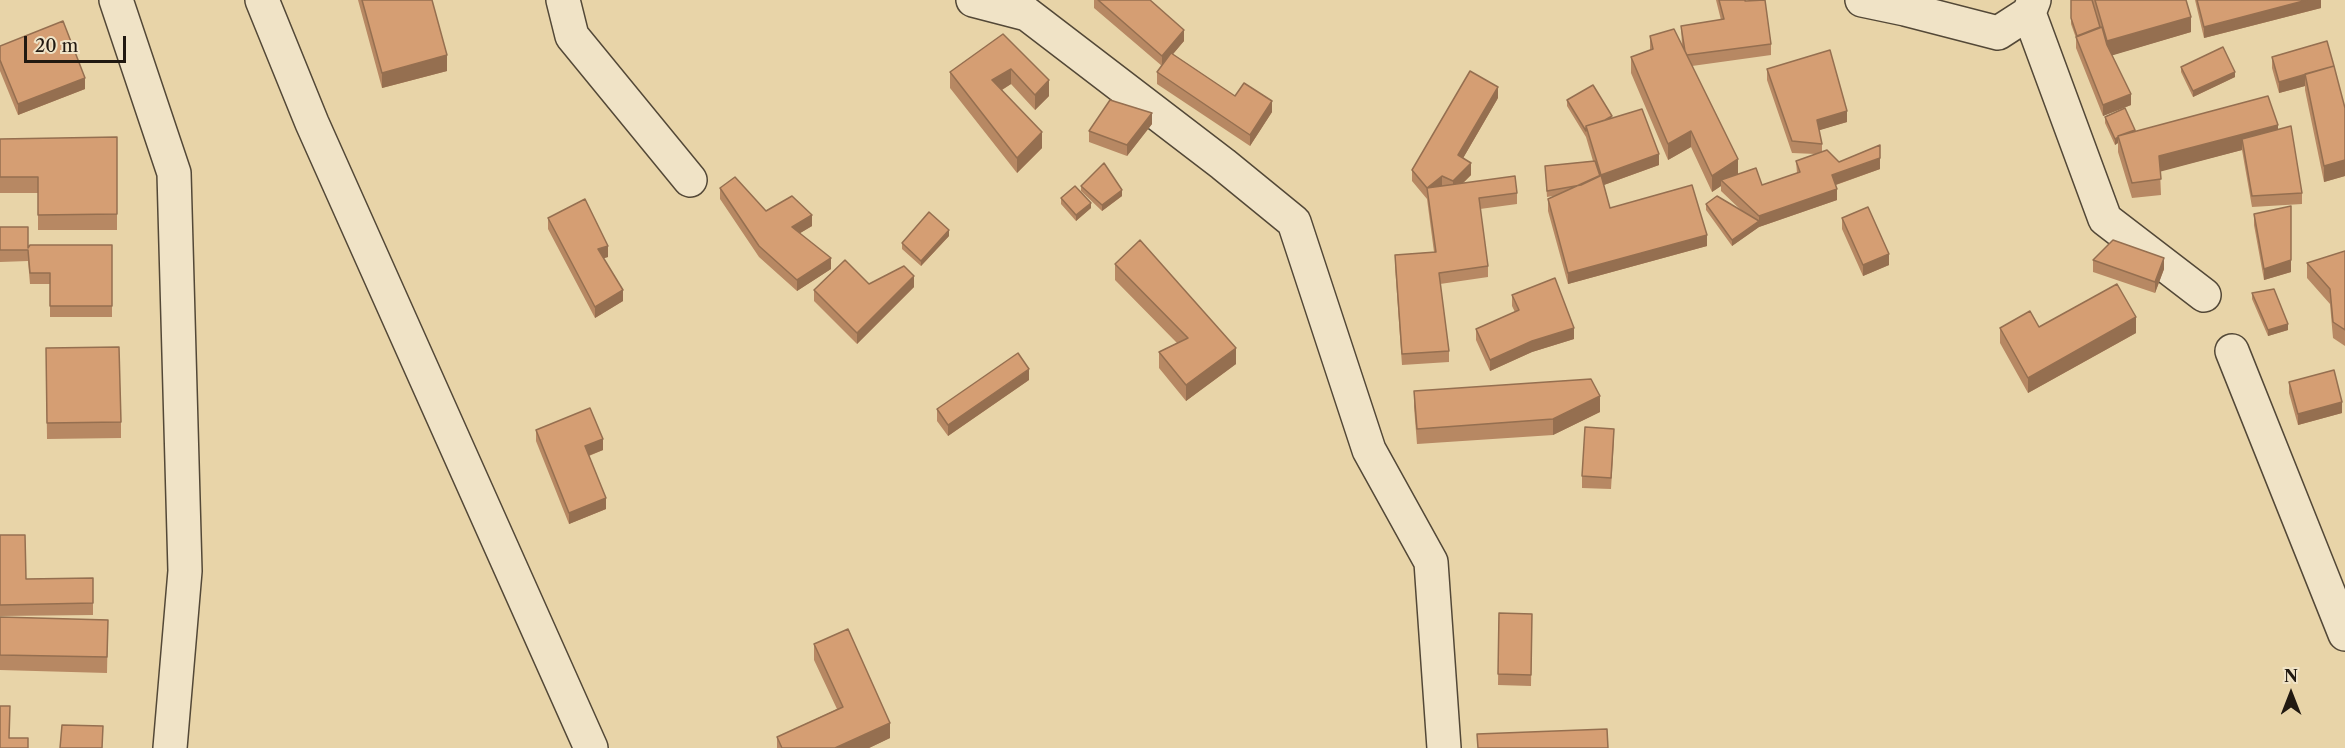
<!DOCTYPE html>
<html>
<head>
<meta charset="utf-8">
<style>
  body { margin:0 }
  #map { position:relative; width:2345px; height:748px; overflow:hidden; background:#e8d4a8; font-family:"Libre Caslon Text",serif }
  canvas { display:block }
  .north { position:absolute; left:2261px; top:664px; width:60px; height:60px; -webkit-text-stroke:4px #f0e3c6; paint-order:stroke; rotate:0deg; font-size:16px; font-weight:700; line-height:24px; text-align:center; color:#211911 }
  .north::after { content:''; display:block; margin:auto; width:21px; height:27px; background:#211911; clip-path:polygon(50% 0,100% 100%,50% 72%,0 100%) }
  .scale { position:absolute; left:24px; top:36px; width:102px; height:27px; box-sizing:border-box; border:3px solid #211911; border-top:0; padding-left:8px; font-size:18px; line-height:21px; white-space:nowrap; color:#211911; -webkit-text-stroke:4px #f0e3c6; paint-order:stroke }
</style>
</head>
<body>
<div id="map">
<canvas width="2345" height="748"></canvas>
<div class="north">N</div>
<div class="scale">20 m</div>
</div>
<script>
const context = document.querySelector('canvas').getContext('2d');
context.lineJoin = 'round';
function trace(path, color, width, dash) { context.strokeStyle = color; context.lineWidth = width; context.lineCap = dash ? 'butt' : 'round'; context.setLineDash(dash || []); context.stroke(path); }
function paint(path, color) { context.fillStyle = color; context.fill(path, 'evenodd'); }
const minor = new Path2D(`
  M116 0 174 173 185 571 170 748
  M262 0 312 123 591 748
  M563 0 572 36 690 180
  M973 0 1027 14 1223 164 1294 222 1369 450 1431 562 1444 748
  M1862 0 1905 9 1998 33 2029 13
  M2034 0 2029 13 2105 219 2204 295
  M2232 351 2345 634`);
trace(minor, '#534837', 36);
trace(minor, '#f0e3c6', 33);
paint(new Path2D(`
  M358 0H432L447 71 382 88Z
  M1094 0H1150L1184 41 1173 54 1235 96 1272 112 1250 146 1157 84V72L1162 66 1094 8Z
  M1716 0H1746L1745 1 1771 44V55L1692 66 1738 174 1762 185 1797 173 1796 161 1816 154 1792 153 1767 80V69L1847 122 1819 130 1822 144V152L1839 162 1880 169 1836 185 1837 200 1759 227 1732 246 1706 210V204L1742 211 1721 191V186L1712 192 1691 147 1668 160 1631 73V57L1650 50V36L1682 46 1681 26 1721 20Z
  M2071 0H2186L2191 32 2112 55 2131 105 2103 116 2076 48V38L2071 24Z
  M2195 0H2321V8L2204 38Z
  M1003 34 1049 96 1035 110 1011 84 1002 90 1042 148 1017 173 950 88V72Z
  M2327 41 2345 108V176L2324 182 2305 90V86L2279 93 2272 68V57Z
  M0 46 85 89 18 115 0 71Z
  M2181 67 2235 77 2193 97 2181 72Z
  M1498 98 1463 158 1471 175 1463 183 1517 193V204L1480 209 1488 266V277L1440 284 1449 351V362L1402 365 1395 266V255L1434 252 1427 199 1412 181V170Z
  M1567 100 1612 118 1659 165 1604 185 1610 208 1707 246 1568 284 1548 211V199L1559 195 1547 197 1545 166 1593 161 1586 137 1567 106Z
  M2105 117 2135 132 2278 129 2302 193V204L2252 207 2242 150 2160 171 2161 195 2132 198 2118 152V143L2115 145 2105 123Z
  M1152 124 1127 156 1089 142V131Z
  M117 137V230H38V193H0V139Z
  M1081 186 1122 196 1102 211 1081 191Z
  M720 188 766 211 812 226 800 233 831 269 797 291 759 257 720 199Z
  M1061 198 1091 208 1076 221 1061 204Z
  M2254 214 2291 272 2264 280 2254 225Z
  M548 218 608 257 604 258 623 301 595 318 548 229Z
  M1842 218 1889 265 1863 276 1842 229Z
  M0 227 28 248 112 245V317H50V284H30L28 261 0 262Z
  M949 236 921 266 902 249V243Z
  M2345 251V346L2333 338 2330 304 2307 278V263Z
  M2093 260 2164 269 2155 293 2093 272Z
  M1115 264 1236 364 1186 401 1159 368V352L1177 343 1115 280Z
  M869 284 914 287 857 344 814 301V290Z
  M2252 293 2288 330 2268 336 2252 299Z
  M1512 295 1574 339 1532 352 1490 371 1476 340V329L1515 312 1512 306Z
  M2039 327 2136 333 2028 393 2000 343V328Z
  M46 348 121 422V438L47 439Z
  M1029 380 948 436 937 421V409Z
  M2289 382 2342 413 2298 425 2289 393Z
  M1414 391 1600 412 1553 435 1417 444 1414 407Z
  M536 430 603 450 589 456 606 509 569 524 536 441Z
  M1614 440 1611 489 1582 488V476Z
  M0 535 26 579 93 578V615L0 616Z
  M1499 613 1532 614 1531 686 1498 685Z
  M0 617 108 620 107 673 0 670Z
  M814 644 890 738 869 748H777V737L837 709 814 660Z`), '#b78863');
paint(new Path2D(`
  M2307 0H2321V8L2204 38V27Z
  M2191 17V32L2107 57V41Z
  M1184 30V41L1162 67V56Z
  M447 55V71L382 88V73Z
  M1011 69V84L992 96V80Z
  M2235 72V77L2193 97V91Z
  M2305 74V86L2279 93V82Z
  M85 78V89L18 115V104Z
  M1049 80V96L1035 110V95Z
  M1498 87V98L1458 167V155Z
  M2131 94V105L2103 116V105Z
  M1272 101V112L1250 146V135Z
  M1847 111V122L1817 131V120Z
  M1152 113V124L1127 156V145Z
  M2278 125V141L2242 139V150L2159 172V156Z
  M1691 131V147L1668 160V144Z
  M1042 132V148L1017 173V158Z
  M2118 137V143L2115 145V139Z
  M1659 154V165L1601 186V175Z
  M1880 158V169L1832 186V175Z
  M1738 159V175L1721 180V186L1712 192V176Z
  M2345 160V176L2324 182V166Z
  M1471 163V175L1453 193V181Z
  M1442 176V188H1427Z
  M1837 189V200L1759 227 1732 246V240L1759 221V216Z
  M1122 190V196L1102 211V205Z
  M1091 203V208L1076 221V215Z
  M2291 206V272L2264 280V269Z
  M812 215V226L792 238V227Z
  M949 230V236L921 266V261Z
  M1707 235V246L1568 284V273Z
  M608 246V257L598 260V249Z
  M1889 254V265L1863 276V265Z
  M831 258V269L797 291V280Z
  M2164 258V269L2155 293V282Z
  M914 276V287L857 344V333Z
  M623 290V301L595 318V307Z
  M2136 317V333L2028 393V378Z
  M2288 324V330L2268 336V330Z
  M1574 328V339L1532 352 1490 371V360L1532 341Z
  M1236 348V364L1186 401V385Z
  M1029 369V380L948 436V425Z
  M1600 396V412L1553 435V419Z
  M2342 402V413L2298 425V414Z
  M603 439V450L585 457V446Z
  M606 498V509L569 524V513Z
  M890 723V738L869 748H835Z`), '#956f50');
const building = new Path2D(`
  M362 0H432L447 55 382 73Z
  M1098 0H1150L1184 30 1162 56Z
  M1719 0H1745V1L1765 0 1771 44 1687 55 1685 51 1681 26 1724 19Z
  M2071 0H2092L2100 27 2077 36 2071 18Z
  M2095 0H2186L2191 17 2107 41Z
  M2197 0H2307L2204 27Z
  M63 21 85 78 18 104 0 60V46Z
  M2102 27 2107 45 2131 94 2103 105 2076 37Z
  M1674 29 1738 159 1712 176 1691 131 1668 144 1631 57 1653 49 1650 36Z
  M1003 34 1049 80 1035 95 1011 69 992 80 1042 132 1017 158 950 72Z
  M2327 41 2334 66 2279 82 2272 57Z
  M2223 47 2235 72 2193 91 2181 67Z
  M1830 50 1847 111 1817 120 1822 144 1792 141 1767 69Z
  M1171 53 1235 96 1244 83 1272 101 1250 135 1157 72Z
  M2334 66 2345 108V160L2324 166 2305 74Z
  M1470 71 1498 87 1458 155 1471 163 1453 181 1442 176 1427 188 1412 170Z
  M1593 85 1612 116 1605 120 1586 126V131L1567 100Z
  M2268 96 2278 125 2159 156 2161 179 2132 183 2118 136Z
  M1110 100 1152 113 1127 145 1089 131Z
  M2125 108 2135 130 2118 136V137L2115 139 2105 117Z
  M1642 109 1659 154 1601 175 1586 126Z
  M2291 126 2302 193 2252 196 2242 139Z
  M117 137V214L38 215V177H0V139Z
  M1880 145V158L1832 175 1837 189 1759 216 1721 180 1756 168 1762 185 1800 172 1796 161 1827 150 1839 162Z
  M1595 161 1600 176 1581 185 1547 191 1545 166Z
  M1104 163 1122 190 1102 205 1081 186Z
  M1601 175 1610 208 1692 185 1707 235 1568 273 1548 199Z
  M1515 176 1517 193 1479 198 1488 266 1439 273 1449 351 1402 354 1395 255 1436 252 1427 188Z
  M735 177 766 211 792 196 812 215 792 227 831 258 797 280 759 246 720 188Z
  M1075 186 1091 203 1076 215 1061 198Z
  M1717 196 1759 221 1732 240 1706 204Z
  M585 199 608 246 598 249 623 290 595 307 548 218Z
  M2291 206V260L2264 269 2254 214Z
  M1868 207 1889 254 1863 265 1842 218Z
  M929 212 949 230 921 261 902 243Z
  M0 227H28V248L30 245H112V306H50V273H30L28 250H0Z
  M1140 240 1236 348 1186 385 1159 352 1188 338 1115 264Z
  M2113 240 2164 258 2155 282 2093 260Z
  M2345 251V330L2333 322 2330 289 2307 263Z
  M845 260 869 284 904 266 914 276 857 333 814 290Z
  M1555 278 1574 328 1532 341 1490 360 1476 329 1519 310 1512 295Z
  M2117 284 2136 317 2028 378 2000 328 2030 311 2039 327Z
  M2274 289 2288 324 2268 330 2252 293Z
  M119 347 121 422 47 423 46 348Z
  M1018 353 1029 369 948 425 937 409Z
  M2334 370 2342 402 2298 414 2289 382Z
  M1591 379 1600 396 1553 419 1417 429 1414 391Z
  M590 408 603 439 585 446 606 498 569 513 536 430Z
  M1585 427 1614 429 1611 478 1582 476Z
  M0 535H25L26 579 93 578V603L0 605Z
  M1499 613 1532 614 1531 675 1498 674Z
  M0 617 108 620 107 657 0 655Z
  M848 629 890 723 835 748H782L777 737 843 707 814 644Z
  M0 706H10L9 738H28V748H0Z
  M62 725 103 726 102 748H60Z
  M1607 729 1608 748H1478L1477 734Z`);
paint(building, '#d59e73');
trace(building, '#956f50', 1.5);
</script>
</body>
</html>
